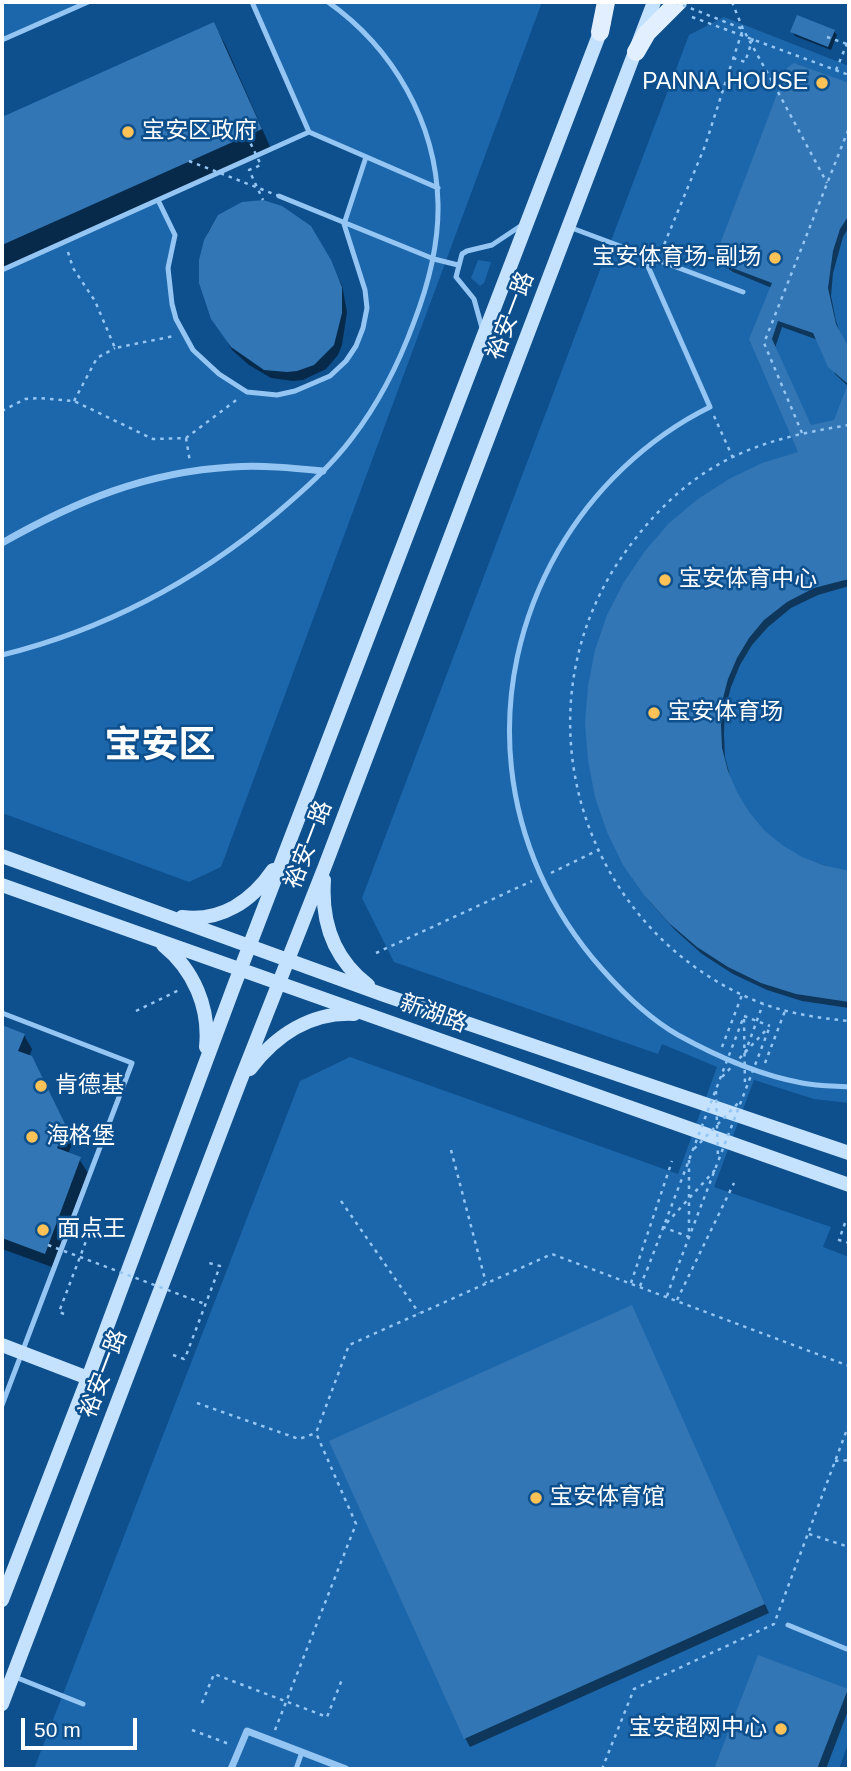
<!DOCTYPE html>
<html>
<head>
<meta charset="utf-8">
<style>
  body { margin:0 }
  #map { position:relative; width:851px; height:1771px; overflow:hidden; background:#0e4f8d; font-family:Helvetica,sans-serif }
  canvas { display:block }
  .frame { position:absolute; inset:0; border:4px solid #fff; pointer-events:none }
  .scale { position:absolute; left:21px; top:1718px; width:116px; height:32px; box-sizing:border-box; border:4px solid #fff; border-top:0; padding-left:9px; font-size:21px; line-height:24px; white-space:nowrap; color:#fff; -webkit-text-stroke:5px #0e4f8d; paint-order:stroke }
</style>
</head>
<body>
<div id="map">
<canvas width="851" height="1771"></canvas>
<div class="frame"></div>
<div class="scale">50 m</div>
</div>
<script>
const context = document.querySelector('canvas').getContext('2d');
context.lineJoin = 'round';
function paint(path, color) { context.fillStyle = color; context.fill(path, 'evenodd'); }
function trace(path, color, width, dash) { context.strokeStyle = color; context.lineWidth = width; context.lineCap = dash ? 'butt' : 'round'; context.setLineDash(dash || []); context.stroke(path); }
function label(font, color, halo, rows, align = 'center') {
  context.font = font + ' Helvetica,"Noto Sans SC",sans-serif'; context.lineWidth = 5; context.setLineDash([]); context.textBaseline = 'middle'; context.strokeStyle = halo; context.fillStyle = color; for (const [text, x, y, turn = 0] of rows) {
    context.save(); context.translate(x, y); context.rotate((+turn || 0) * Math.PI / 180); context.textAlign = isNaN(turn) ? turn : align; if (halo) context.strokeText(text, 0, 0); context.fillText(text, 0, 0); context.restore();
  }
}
paint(new Path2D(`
  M2 2H88L2 40Z
  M252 2H542L221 867 189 882 2 813V270L158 200 175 235 170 251 172 304 184 334 206 363 247 392 277 395 330 376 346 361 363 328 365 290 344 224 366 157 309 132Z
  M724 17 849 66V1103L814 1099 754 1080 714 1187 831 1227 823 1247 849 1257V1741L839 1769H34L300 1081 350 1057 678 1174 717 1067 662 1044 658 1054 394 962 362 898 689 35Z
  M478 260 491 262 484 283 480 286 471 278Z`), '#1c67ab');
paint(new Path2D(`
  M214 25 225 44 271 149 2 269V119Z
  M834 31 837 35 831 50 795 36 792 32Z
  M796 64 849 85V227L843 237 833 273 831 296 836 321 843 341 849 351V586L818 595 791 608 768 627 752 645 740 665 731 687 725 710 724 734 725 757 731 780 739 800 763 831 781 846 801 858 849 873V1008L802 1001 767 990 733 974 702 954 675 930 650 902 629 872 800 453 751 339 772 288 733 272 726 267 721 259ZM782 327 818 340 835 374 849 387 835 422 811 427 775 348Z
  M219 216 323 248 342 285 347 312 342 345 338 355 326 369 303 380 293 381 271 378 249 365 232 350 207 306 200 271 208 232Z
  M2 1026 24 1035 32 1049 29 1057 40 1073 73 1142 68 1154 79 1159 88 1173 52 1267 2 1249Z
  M636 1317 769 1613 470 1747 465 1738Z
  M759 1657 847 1690 849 1708 826 1769H716Z`), '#0007');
paint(new Path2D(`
  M797 15 835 30 828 47 790 32Z
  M214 22 262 129 2 245V117Z
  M794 63 849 83V215L840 229 833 251 828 288 836 324 849 348V579L814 588 787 602 764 620 749 638 737 658 728 679 722 702 721 725 722 748 728 771 737 792 749 812 764 830 782 845 802 857 823 865 849 871V1002L796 994 761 983 728 967 697 947 669 923 644 895 623 865 607 832 595 797 588 760 585 723 588 686 595 650 607 615 624 582 645 551 669 523 698 499 729 479 762 463 798 452 749 339 772 283 727 266 720 260 717 252 787 68ZM778 321 813 333 828 367 848 384 834 420 811 425 772 339Z
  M263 200 282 206 311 226 331 260 342 287V313L334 345 314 365 297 371 287 372 264 370 231 347 211 319 199 283V260L204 240 218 215 242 202Z
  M2 1025 25 1034 18 1051 32 1056 66 1126 57 1148 81 1157 45 1254 2 1238Z
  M632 1305 765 1604 464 1739 329 1441Z
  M758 1655 848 1689 817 1769H714Z`), '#3276b5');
trace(new Path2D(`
  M692 17 849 75
  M827 37 847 44
  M733 58 745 62 753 38
  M836 70 849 39
  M778 92 827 183
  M68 252 73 268 95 301 115 348 174 336
  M661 252 705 146 732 62
  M74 401 97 358 115 348
  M2 411 25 399 39 398 74 401 153 439 186 438 239 398
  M714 416 733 458
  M849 425C800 433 752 443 709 470 672 493 641 528 617 564 515 722 587 935 761 1003 790 1014 819 1018 849 1021
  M802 433 764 343 849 128
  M186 438 190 462
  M551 873 598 850
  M376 953 532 881
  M136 1011 179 990
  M744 1016 770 1026
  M722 1047 742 995
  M745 1053 763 1004
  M765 1063 785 1011
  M451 1150 486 1283
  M689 1160V1237L663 1227 715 1170
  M341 1201 419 1313
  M845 1223 839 1240 849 1243
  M631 1283 672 1161
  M640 1286 647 1270
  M667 1296 673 1279
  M677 1300 734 1183
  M64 1314 59 1312 91 1228 96 1229
  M173 1355 184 1359 187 1353 220 1266 209 1263
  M197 1403 299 1439 316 1433
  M835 1461 849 1460
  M809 1534 849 1547
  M202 1703 214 1674 327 1717 343 1677
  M192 1730 229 1744
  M275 1730 356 1524 316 1433 349 1345 552 1254 849 1366
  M602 1769 634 1689 774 1624 849 1424`), '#95c6f3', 2.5, [3.5, 5]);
trace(new Path2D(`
  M252 2 309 132
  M2 40 88 2
  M279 196 434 259 458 265
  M158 200 175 235 168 268 172 304 176 319 193 350 219 374 247 392 277 395 295 391 330 376 346 361 356 346 363 328 367 308 365 290 344 224 366 157
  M569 227 743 292
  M643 255 710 407C647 438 593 490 558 551 480 688 497 851 602 969 624 994 650 1019 678 1035 716 1056 759 1075 802 1083 817 1086 834 1086 849 1087
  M2 270 309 132 438 188
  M482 328 474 299 456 277 462 254 467 251 492 245 522 225
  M2 655C104 630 196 581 277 513 304 490 331 466 352 438 379 403 399 363 414 322 429 283 439 244 438 203 436 122 393 48 328 2
  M2 1013 132 1063 2 1405
  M788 1625 849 1650
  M15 1677 83 1704
  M296 1769 302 1752`), '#95c6f3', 5);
trace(new Path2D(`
  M2 543C76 501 146 472 232 467 262 465 293 468 323 471
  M231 1769 247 1731 346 1769`), '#95c6f3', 7);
trace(new Path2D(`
  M2 856 384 995 849 1153
  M324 880C321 923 334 959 368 985
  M2 885 849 1185
  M182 917C221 922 252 901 273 870
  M163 945C194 970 210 1008 206 1047
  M250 1069C276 1035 311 1012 354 1014
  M2 1345 88 1378
  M2 1600 88 1378 234 986 604 22
  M2 1704 239 1084 325 866 654 2`), '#c4e1fd', 14);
trace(new Path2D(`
  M600 32 606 2
  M636 52 647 33 678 2`), '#e1efff', 18);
trace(new Path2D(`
  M675 2 743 29 732 62
  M732 2 743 29 778 92
  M247 136 261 165 249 170 263 200
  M189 161 279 196
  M744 1019 745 1086
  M722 1077 768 1028
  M716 1091 718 1158
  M694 1149 740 1101
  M48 1245 205 1304
  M647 1270 744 1016
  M673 1279 770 1026`), '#95c6f3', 2.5, [3.5, 5]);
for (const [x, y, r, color] of [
  [822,83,7,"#ffc257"],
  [128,132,7,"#ffc257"],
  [775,258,7,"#ffc257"],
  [665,580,7,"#ffc257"],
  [654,713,7,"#ffc257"],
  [41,1086,7,"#ffc257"],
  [32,1137,7,"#ffc257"],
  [43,1230,7,"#ffc257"],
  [536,1498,7,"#ffc257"],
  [781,1729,7,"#ffc257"]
]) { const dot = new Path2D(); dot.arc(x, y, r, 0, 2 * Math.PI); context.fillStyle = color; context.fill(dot); trace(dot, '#0e4f8d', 2.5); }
label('23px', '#fff', '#0e4f8d', [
  ["PANNA HOUSE",808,83,"right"],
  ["宝安区政府",142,132],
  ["宝安体育场-副场",761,258,"right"],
  ["宝安体育中心",679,580],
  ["宝安体育场",668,713],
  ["肯德基",55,1086],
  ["海格堡",46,1137],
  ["面点王",57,1230],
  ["宝安体育馆",550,1498],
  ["宝安超网中心",767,1729,"right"]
], 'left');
label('23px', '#fff', '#0e4f8d', [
  ["裕安一路",511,316,-69],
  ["裕安一路",309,845,-69],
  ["新湖路",433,1014,20],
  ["裕安一路",104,1374,-69]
]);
label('bold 37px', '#fff', '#0e4f8d', [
  ["宝安区",160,747]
]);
</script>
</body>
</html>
